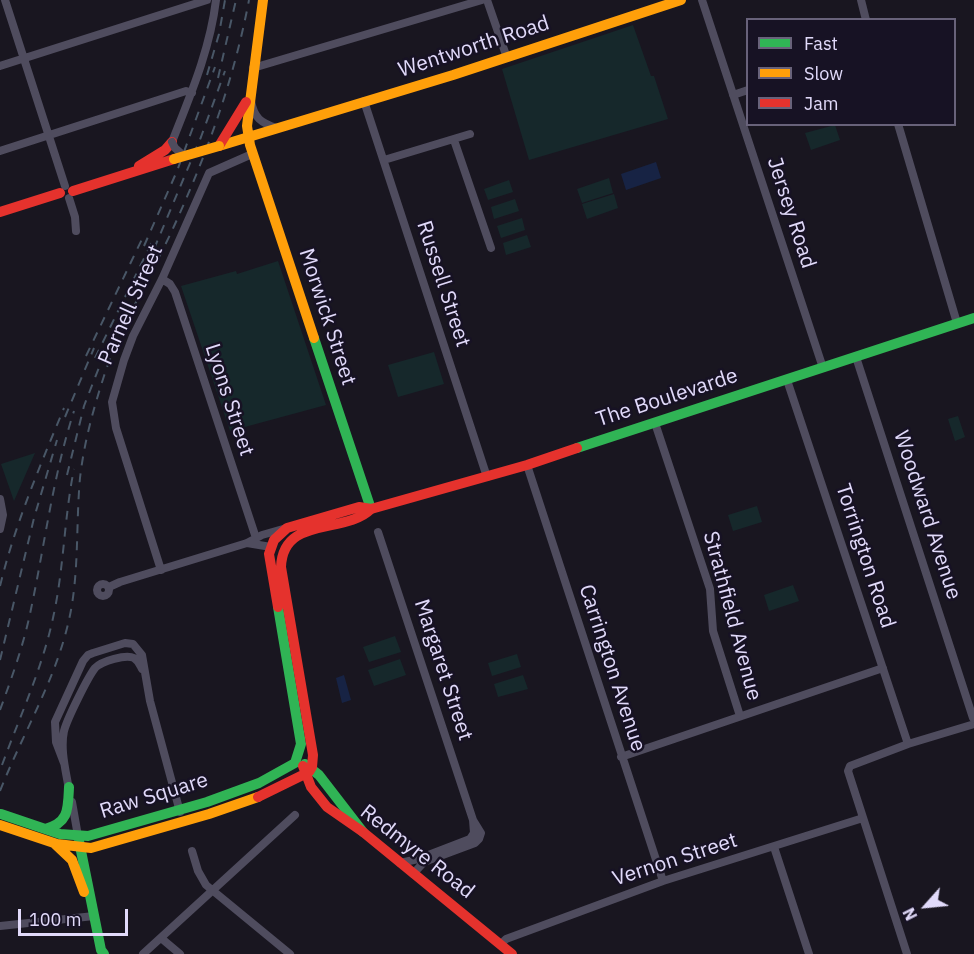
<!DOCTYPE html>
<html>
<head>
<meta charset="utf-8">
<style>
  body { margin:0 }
  #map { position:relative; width:974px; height:954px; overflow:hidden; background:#191620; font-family:"IBM Plex Sans",sans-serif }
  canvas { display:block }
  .legend { position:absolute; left:746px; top:18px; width:210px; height:108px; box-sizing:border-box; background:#171224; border:2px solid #68627a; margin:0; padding:8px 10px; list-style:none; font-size:18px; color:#e1dafa }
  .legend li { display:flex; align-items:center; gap:12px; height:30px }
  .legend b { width:30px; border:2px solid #68627a }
  .north { position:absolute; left:896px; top:876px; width:60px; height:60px; -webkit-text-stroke:4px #171224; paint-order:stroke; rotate:243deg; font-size:16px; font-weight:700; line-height:24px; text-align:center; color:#e1dafa }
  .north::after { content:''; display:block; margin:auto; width:21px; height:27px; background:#e1dafa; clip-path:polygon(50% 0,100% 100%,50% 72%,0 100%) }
  .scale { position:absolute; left:18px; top:909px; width:110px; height:27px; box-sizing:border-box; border:3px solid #e1dafa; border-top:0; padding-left:8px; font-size:18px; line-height:21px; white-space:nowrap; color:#e1dafa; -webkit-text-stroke:4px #171224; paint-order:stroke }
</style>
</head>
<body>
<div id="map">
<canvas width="974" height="954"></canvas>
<ul class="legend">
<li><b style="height:8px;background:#30b455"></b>Fast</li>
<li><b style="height:8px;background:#ff9f0a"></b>Slow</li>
<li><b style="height:8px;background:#e5322d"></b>Jam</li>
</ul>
<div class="north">N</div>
<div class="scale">100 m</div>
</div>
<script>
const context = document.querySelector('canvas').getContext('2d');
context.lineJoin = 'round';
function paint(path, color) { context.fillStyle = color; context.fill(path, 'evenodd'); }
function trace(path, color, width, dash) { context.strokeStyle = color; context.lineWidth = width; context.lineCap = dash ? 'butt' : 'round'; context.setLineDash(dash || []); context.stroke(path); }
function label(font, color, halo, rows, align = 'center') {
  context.font = font + ' "IBM Plex Sans",sans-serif'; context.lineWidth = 5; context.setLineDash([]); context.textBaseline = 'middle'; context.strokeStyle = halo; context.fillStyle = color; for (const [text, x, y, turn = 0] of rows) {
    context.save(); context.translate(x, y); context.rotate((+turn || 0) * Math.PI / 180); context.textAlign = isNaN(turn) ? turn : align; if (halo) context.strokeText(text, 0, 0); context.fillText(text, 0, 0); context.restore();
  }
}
paint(new Path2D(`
  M633 25 651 76H654L668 119 529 160 502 69Z
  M835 125 840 140 811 150 805 133Z
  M609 178 613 193 582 203 577 189Z
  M509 180 513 192 488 200 484 189Z
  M614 194 618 208 587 219 582 204Z
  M515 199 519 211 494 219 491 207Z
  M522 218 525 230 501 238 497 226Z
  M527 235 531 247 506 255 503 243Z
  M278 261 326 405 230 431 181 286 236 271 237 274Z
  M434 352 444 384 398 397 388 365Z
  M958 416 965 437 955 441 948 419Z
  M35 453 14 501 1 464Z
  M757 506 762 522 733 531 728 515Z
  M793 585 799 601 769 611 764 595Z
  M395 636 401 652 369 662 363 647Z
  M517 654 521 667 492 676 488 663Z
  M400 659 406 675 374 686 368 670Z
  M523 675 528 689 498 697 494 684Z`), '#16282b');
paint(new Path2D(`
  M656 162 661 178 626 190 621 174Z
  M344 675 351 700 342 703 336 678Z`), '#172344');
trace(new Path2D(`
  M5 0 65 186
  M487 0 507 58
  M702 0 823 368
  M861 0 866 20
  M0 66 207 0
  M253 68 482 0
  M733 95 748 90
  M251 101C254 118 261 123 277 128
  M364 101 487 477
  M898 124 957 323
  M454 140 491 248
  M172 142C190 96 210 50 216 0
  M0 151 186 91 192 93
  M384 160 470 134
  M69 198 75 217 76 231
  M162 279 170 284 175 292 256 538
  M856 357 973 718
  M787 380 908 744
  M655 423 710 589 713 631 740 716
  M527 465 663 881
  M0 499 3 515 0 529
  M378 532 473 820 481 833 479 839 475 843 424 862 413 874
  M247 543 271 547
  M161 570 116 428 112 402 124 360 133 336 162 279 209 173 252 154
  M97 590a6 6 0 1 1 12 0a6 6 0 1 1-12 0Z
  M109 587 120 582 247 543 262 535 283 529
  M621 757 883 668
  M64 763 56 742 55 722 83 661 88 655 93 653 125 643 133 644 142 655 150 701 180 812
  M69 790C66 771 60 750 64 731 67 719 88 677 95 668 102 661 126 654 134 658 139 661 140 665 142 669
  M72 802 78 836
  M774 847 809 954
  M192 851 198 871 206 885 290 954
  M400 863 418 859 470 839 474 833 473 820
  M0 926 94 916
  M161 938 180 954
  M501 944 506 939 663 881 863 818
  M143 954 295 815
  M907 954 848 771 850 766 908 744 971 725`), '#4f4c5e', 8);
trace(new Path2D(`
  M314 338 371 509
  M577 448 974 318
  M305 764 319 775 363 832
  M1 814 60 834 88 836 207 802 259 783 295 763 301 744 278 607
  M45 829C69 823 68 809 69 787
  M78 836 101 950 104 954`), '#30b455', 10);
trace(new Path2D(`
  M263 0 247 126 250 145 314 338
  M219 146 453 75 681 0
  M0 825 57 844 91 848 209 814 258 797
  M54 843 72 860 84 892`), '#ff9f0a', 10);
trace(new Path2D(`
  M219 146 246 102
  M139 166 165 150 172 142
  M73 191 174 159
  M0 212 60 193
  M278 607 269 554 274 540 287 528 359 507 371 509 527 465 577 448
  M303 766 311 787 327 807 363 832 512 954
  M258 797 309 772 312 767 313 755 281 567C283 515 345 535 371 509`), '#e5322d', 10);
trace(new Path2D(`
  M207 75 219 34 225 0
  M218 78 236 0
  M144 246 177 171 215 67
  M154 249 201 137 225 71
  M86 356 143 237
  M95 358 153 240
  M65 417 94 348
  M67 475 84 406 105 352
  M0 586C15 524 40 466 64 408
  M0 660 34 518 57 440
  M0 710C12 677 24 644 31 609 45 543 53 476 74 411
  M2 765C20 716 42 669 53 618 64 569 64 518 74 469
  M0 791C24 730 59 675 71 610 79 566 76 522 80 478 84 443 93 410 104 376 120 326 153 273 175 224 208 151 234 79 249 0`), '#495767', 2, [9, 8]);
trace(new Path2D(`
  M172 142 175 148 184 156`), '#4f4c5e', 8);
trace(new Path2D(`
  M174 159 219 146`), '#ff9f0a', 10);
label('21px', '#e1dafa', '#171224', [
  ["Wentworth Road",474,47,-18],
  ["Jersey Road",791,213,72],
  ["Russell Street",443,284,72],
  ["Parnell Street",131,305,-66],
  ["Morwick Street",327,317,72],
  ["The Boulevarde",667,398,-18],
  ["Lyons Street",229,400,72],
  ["Woodward Avenue",927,515,72],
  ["Torrington Road",865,556,72],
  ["Strathfield Avenue",732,616,75],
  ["Carrington Avenue",612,668,72],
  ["Margaret Street",443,670,72],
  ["Raw Square",154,796,-17],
  ["Redmyre Road",417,852,38],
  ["Vernon Street",675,860,-18]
]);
</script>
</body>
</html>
